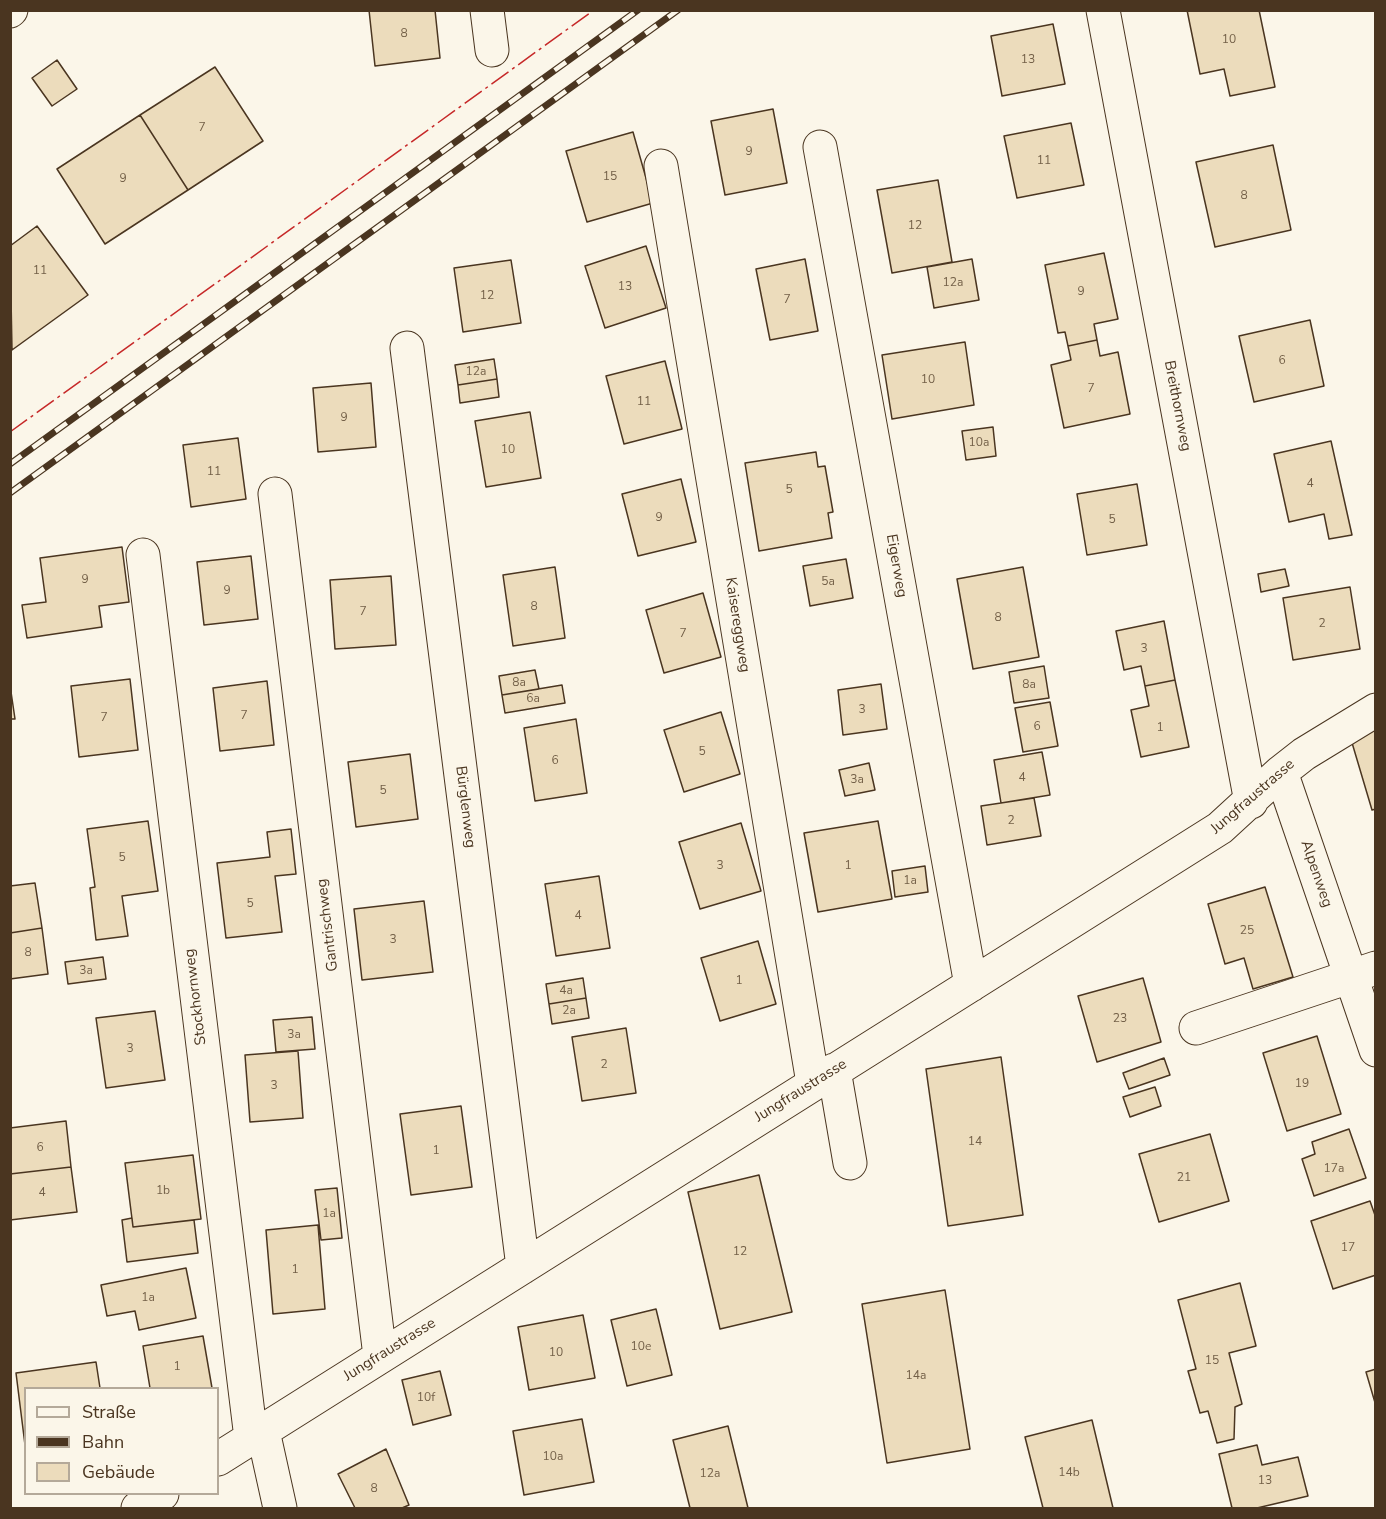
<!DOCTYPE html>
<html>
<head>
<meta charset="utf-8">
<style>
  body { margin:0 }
  #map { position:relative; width:1386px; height:1519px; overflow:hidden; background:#fbf6e9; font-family:"Nunito Sans",sans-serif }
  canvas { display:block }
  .frame { position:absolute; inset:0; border:12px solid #4a3520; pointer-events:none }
  .legend { position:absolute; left:24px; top:1387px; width:195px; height:108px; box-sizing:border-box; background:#fbf6e9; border:2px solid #b4a999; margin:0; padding:8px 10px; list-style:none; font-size:18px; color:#4a3520 }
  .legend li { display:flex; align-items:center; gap:12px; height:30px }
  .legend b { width:30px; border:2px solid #b4a999 }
</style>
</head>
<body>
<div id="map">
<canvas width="1386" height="1519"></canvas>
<div class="frame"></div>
<ul class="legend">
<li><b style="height:8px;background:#fbf6e9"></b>Straße</li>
<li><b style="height:8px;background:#4a3520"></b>Bahn</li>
<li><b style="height:16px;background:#ecdcbc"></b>Gebäude</li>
</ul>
</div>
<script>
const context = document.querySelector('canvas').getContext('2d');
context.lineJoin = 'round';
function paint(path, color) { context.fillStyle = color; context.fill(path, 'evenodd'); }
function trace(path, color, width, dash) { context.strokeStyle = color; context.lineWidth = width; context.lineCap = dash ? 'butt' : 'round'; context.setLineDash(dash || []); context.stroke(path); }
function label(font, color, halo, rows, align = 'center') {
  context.font = font + ' "Nunito Sans",sans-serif'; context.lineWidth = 4.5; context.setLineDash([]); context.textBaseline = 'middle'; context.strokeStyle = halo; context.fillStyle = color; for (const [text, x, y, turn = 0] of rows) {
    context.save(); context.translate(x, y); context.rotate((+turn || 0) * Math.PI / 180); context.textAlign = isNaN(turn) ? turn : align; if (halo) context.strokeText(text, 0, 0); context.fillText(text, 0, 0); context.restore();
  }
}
const building = new Path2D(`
  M369 10H435L440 58 375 66Z
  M1187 10H1259L1275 87 1230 96 1224 69 1200 74Z
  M1053 24 1065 84 1002 96 991 36Z
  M57 60 77 89 52 106 32 78Z
  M215 67 263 141 188 190 140 115Z
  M773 109 787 183 725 195 711 121Z
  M140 115 188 190 105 244 57 169Z
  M1071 123 1084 185 1017 198 1004 136Z
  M633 132 653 203 587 222 566 151Z
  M1273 145 1291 230 1215 247 1196 162Z
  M938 180 952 262 892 273 877 190Z
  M37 226 88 295 12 350 10 246Z
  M646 246 666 308 605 328 585 266Z
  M1104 253 1118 319 1094 324 1097 340 1068 346 1065 332 1058 333 1045 265Z
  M805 259 818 331 770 340 756 269Z
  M972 259 979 300 934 308 927 267Z
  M511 260 521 323 463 332 454 268Z
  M1310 320 1324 386 1254 402 1239 336Z
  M1097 340 1100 356 1118 352 1130 414 1064 428 1051 365 1071 360 1068 346Z
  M965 342 974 405 892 419 882 355Z
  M494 359 497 379 458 385 455 365Z
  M665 361 682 429 624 444 606 376Z
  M497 379 499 397 460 403 458 385Z
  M371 383 376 447 318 452 313 388Z
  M530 412 541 478 486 487 475 421Z
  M993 427 996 456 966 460 962 431Z
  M238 438 246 499 191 507 183 445Z
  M1331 441 1352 535 1329 539 1324 514 1289 522 1274 454Z
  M816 452 818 467 825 466 833 512 828 513 832 538 759 551 745 463Z
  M681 479 696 542 638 556 622 494Z
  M1137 484 1147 545 1087 555 1077 494Z
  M122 547 129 602 99 606 102 627 27 638 22 605 46 602 40 558Z
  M251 556 258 619 204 625 197 562Z
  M846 559 853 598 810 606 803 566Z
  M555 567 565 638 513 646 503 575Z
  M1023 567 1039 657 973 669 957 579Z
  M1285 569 1289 586 1261 592 1258 574Z
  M391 576 396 645 335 649 330 580Z
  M1350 587 1360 649 1293 660 1283 598Z
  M703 593 721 657 664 673 646 610Z
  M1164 621 1175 680 1145 686 1141 666 1124 670 1116 631Z
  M1044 666 1049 698 1014 703 1009 672Z
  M535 670 539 689 502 695 499 676Z
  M130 679 138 750 79 757 71 686Z
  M1175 680 1189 747 1141 757 1131 710 1149 706 1145 686Z
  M267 681 274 745 220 751 213 688Z
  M881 684 887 729 843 735 838 690Z
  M10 685 15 719H10Z
  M562 685 565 703 505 713 502 695Z
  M1050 702 1058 746 1023 752 1015 708Z
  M721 712 740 774 684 792 664 730Z
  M576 719 587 793 535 801 524 728Z
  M1376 728V809L1372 810 1350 736Z
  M1042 752 1050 795 1001 803 994 760Z
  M410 754 418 819 356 827 348 762Z
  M869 763 875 790 845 796 839 770Z
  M1034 798 1041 836 987 845 981 806Z
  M148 821 158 891 122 896 128 936 96 940 90 888 95 887 87 829Z
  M878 821 892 899 818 912 804 833Z
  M741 823 761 891 700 909 679 842Z
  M291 829 296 874 275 876 282 932 226 938 217 863 270 857 267 832Z
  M925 866 928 892 895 897 892 871Z
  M599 876 610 948 556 956 545 884Z
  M35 883 42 928 10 933V886Z
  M1265 887 1293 977 1253 989 1244 958 1225 964 1208 904Z
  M424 901 433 972 362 980 354 909Z
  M42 928 48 974 10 979V933Z
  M758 941 776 1004 720 1021 701 958Z
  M103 957 106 979 68 984 65 962Z
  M583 978 586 998 549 1004 546 984Z
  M1143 978 1161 1042 1097 1062 1078 996Z
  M586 998 589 1018 552 1024 549 1004Z
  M155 1011 165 1080 106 1088 96 1018Z
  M312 1017 315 1049 276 1052 273 1020Z
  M626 1028 636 1093 582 1101 572 1037Z
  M1317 1036 1341 1114 1287 1131 1263 1053Z
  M298 1051 303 1118 250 1122 245 1055Z
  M1001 1057 1023 1215 948 1226 926 1069Z
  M1164 1058 1170 1075 1129 1089 1123 1073Z
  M1155 1087 1161 1106 1130 1117 1123 1097Z
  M461 1106 472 1187 411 1195 400 1114Z
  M66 1121 71 1167 10 1174V1128Z
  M1349 1129 1366 1178 1314 1196 1302 1159 1315 1154 1312 1142Z
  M1210 1134 1229 1201 1159 1222 1139 1154Z
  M193 1155 201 1219 133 1227 125 1163Z
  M71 1167 77 1212 10 1220V1174Z
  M759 1175 792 1312 720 1329 688 1192Z
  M337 1188 342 1238 321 1240 315 1190Z
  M1370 1201 1376 1218V1275L1333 1289 1311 1221Z
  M132 1218 133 1227 194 1220 198 1253 127 1262 122 1220Z
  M318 1225 325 1309 273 1314 266 1230Z
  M186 1268 196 1318 139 1330 135 1311 107 1316 101 1285Z
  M1240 1283 1256 1346 1229 1353 1242 1404 1235 1407 1234 1439 1217 1443 1208 1411 1200 1413 1188 1371 1196 1369 1178 1300Z
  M945 1290 970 1449 887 1463 862 1304Z
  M656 1309 672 1375 627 1386 611 1320Z
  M583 1315 595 1378 529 1390 518 1327Z
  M203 1336 212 1388H150L143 1346Z
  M96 1362 100 1388H26L25 1445 16 1373Z
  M1376 1369V1406L1366 1372Z
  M440 1371 451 1415 413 1425 402 1380Z
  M582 1419 594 1482 524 1495 513 1431Z
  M1092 1420 1113 1508H1043L1025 1437Z
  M728 1426 748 1508H690L673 1440Z
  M1257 1445 1262 1465 1298 1457 1308 1496 1257 1508H1232L1219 1454Z
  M386 1449 409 1505 402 1508H355L338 1474Z`);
paint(building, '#ecdcbc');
trace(building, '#4a3520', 1.5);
const minor = new Path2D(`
  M487 10 492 50
  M1103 10 1251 802
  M10 11 11 10
  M820 147 971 985
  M661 166 813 1083
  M407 348 523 1267
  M275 494 380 1356
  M143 555 251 1438
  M1281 772 1376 1050
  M1196 1028 1376 968
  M834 1070 850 1163
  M263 1431 280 1508
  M218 1459 1220 828 1281 772 1304 754 1376 710
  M138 1508 162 1494`);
trace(minor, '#4a3520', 35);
trace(minor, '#fbf6e9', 33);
const rail = new Path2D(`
  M10 464 638 10
  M10 493 678 10`);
trace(rail, '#4a3520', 7);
trace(rail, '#fbf6e9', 4.5, [14]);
trace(new Path2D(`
  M10 432 594 10`), '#c62828', 1.5, [21, 4.5, 3, 4.5]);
label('12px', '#725f47', null, [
  ["8",404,34],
  ["10",1229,40],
  ["13",1028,60],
  ["7",202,128],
  ["9",749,152],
  ["11",1044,161],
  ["15",610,177],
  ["9",123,179],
  ["8",1244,196],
  ["12",915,226],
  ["11",40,271],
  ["12a",953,283],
  ["13",625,287],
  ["9",1081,292],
  ["12",487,296],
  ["7",787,300],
  ["6",1282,361],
  ["12a",476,372],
  ["10",928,380],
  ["7",1091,389],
  ["11",644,402],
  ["9",344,418],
  ["10a",979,443],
  ["10",508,450],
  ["11",214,472],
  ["4",1310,484],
  ["5",789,490],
  ["9",659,518],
  ["5",1112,520],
  ["9",85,580],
  ["5a",828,582],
  ["9",227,591],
  ["8",534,607],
  ["7",363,612],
  ["8",998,618],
  ["2",1322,624],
  ["7",683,634],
  ["3",1144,649],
  ["8a",519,683],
  ["8a",1029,685],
  ["6a",533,699],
  ["3",862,710],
  ["7",244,716],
  ["7",104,718],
  ["6",1037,727],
  ["1",1160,728],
  ["5",702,752],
  ["6",555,761],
  ["4",1022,778],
  ["3a",857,780],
  ["5",383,791],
  ["2",1011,821],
  ["5",122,858],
  ["3",720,866],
  ["1",848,866],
  ["1a",910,881],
  ["5",250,904],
  ["4",578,916],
  ["25",1247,931],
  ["3",393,940],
  ["8",28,953],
  ["3a",86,971],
  ["1",739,981],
  ["4a",566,991],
  ["2a",569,1011],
  ["23",1120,1019],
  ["3a",294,1035],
  ["3",130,1049],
  ["2",604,1065],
  ["19",1302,1084],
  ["3",274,1086],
  ["14",975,1142],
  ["6",40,1148],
  ["1",436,1151],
  ["17a",1334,1169],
  ["21",1184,1178],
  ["1b",163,1191],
  ["4",42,1193],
  ["1a",329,1214],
  ["17",1348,1248],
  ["12",740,1252],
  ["1",295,1270],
  ["1a",148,1298],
  ["10e",641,1347],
  ["10",556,1353],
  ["15",1212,1361],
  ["1",177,1367],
  ["14a",916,1376],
  ["10f",426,1398],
  ["10a",553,1457],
  ["14b",1069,1473],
  ["12a",710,1474],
  ["13",1265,1481],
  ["8",374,1489]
]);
label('15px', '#4a3520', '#fbf6e9', [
  ["Breithornweg",1177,406,79],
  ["Eigerweg",896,566,80],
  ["Kaisereggweg",737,625,81],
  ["Jungfraustrasse",1253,797,-41],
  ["Bürglenweg",465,807,83],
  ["Alpenweg",1316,874,71],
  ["Gantrischweg",328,925,-97],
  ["Stockhornweg",196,997,-97],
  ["Jungfraustrasse",801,1091,-32],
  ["Jungfraustrasse",390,1350,-32]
]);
</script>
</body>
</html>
